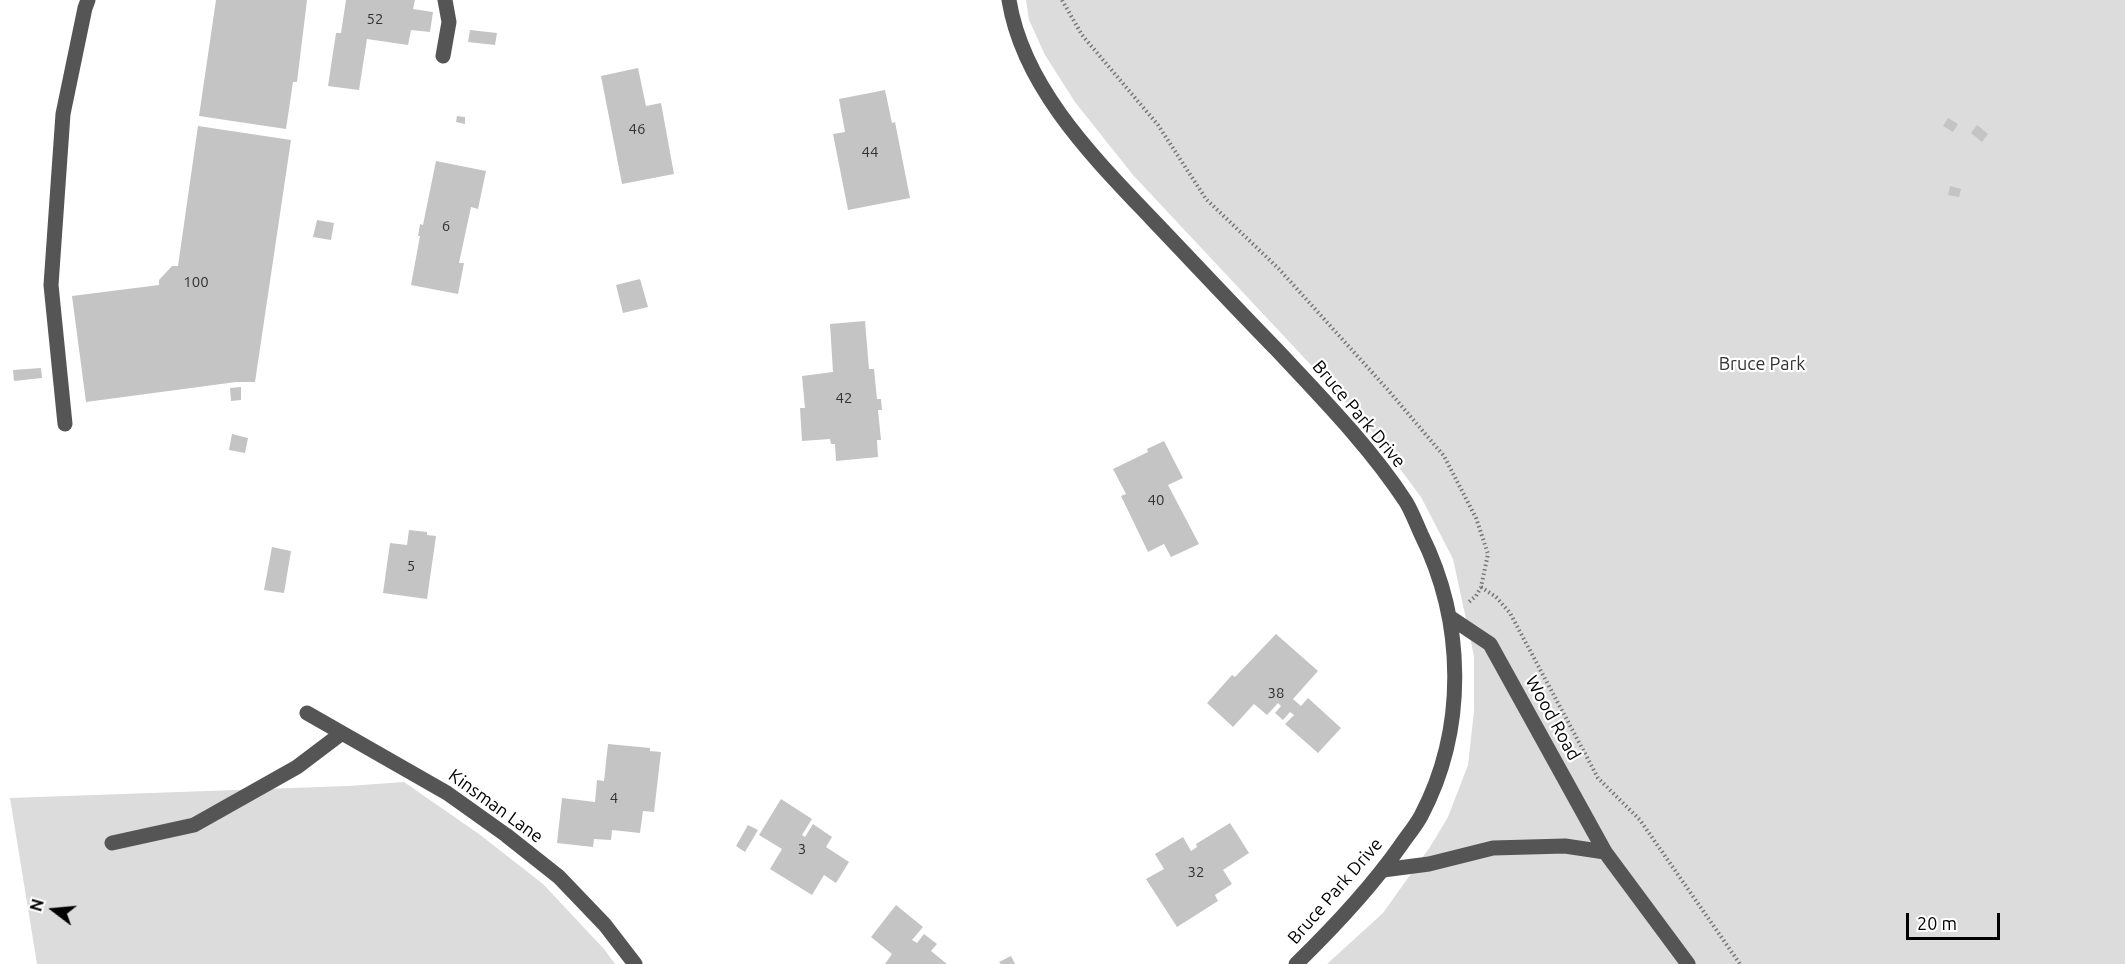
<!DOCTYPE html>
<html>
<head>
<meta charset="utf-8">
<style>
  body { margin:0 }
  #map { position:relative; width:2125px; height:964px; overflow:hidden; background:#fff; font-family:Ubuntu,sans-serif }
  canvas { display:block }
  .north { position:absolute; left:24px; top:880px; width:60px; height:60px; -webkit-text-stroke:4px #fff; paint-order:stroke; rotate:286deg; font-size:16px; font-weight:700; line-height:24px; text-align:center; color:#000 }
  .north::after { content:''; display:block; margin:auto; width:21px; height:27px; background:#000; clip-path:polygon(50% 0,100% 100%,50% 72%,0 100%) }
  .scale { position:absolute; left:1906px; top:913px; width:94px; height:27px; box-sizing:border-box; border:3px solid #000; border-top:0; padding-left:8px; font-size:18px; line-height:21px; white-space:nowrap; color:#000; -webkit-text-stroke:4px #fff; paint-order:stroke }
</style>
</head>
<body>
<div id="map">
<canvas width="2125" height="964"></canvas>
<div class="north">N</div>
<div class="scale">20 m</div>
</div>
<script>
const context = document.querySelector('canvas').getContext('2d');
context.lineJoin = 'round';
function paint(path, color) { context.fillStyle = color; context.fill(path, 'evenodd'); }
function trace(path, color, width, dash) { context.strokeStyle = color; context.lineWidth = width; context.lineCap = dash ? 'butt' : 'round'; context.setLineDash(dash || []); context.stroke(path); }
function label(font, color, halo, rows, align = 'center') {
  context.font = font + ' Ubuntu,sans-serif'; context.lineWidth = 4.5; context.setLineDash([]); context.textBaseline = 'middle'; context.strokeStyle = halo; context.fillStyle = color; for (const [text, x, y, turn = 0] of rows) {
    context.save(); context.translate(x, y); context.rotate((+turn || 0) * Math.PI / 180); context.textAlign = isNaN(turn) ? turn : align; if (halo) context.strokeText(text, 0, 0); context.fillText(text, 0, 0); context.restore();
  }
}
paint(new Path2D(`
  M1026 0H2125V964H1327L1383 913 1430 847 1448 817 1468 765 1474 711V656L1453 559 1421 497 1368 426 1133 175 1075 102 1045 55 1029 20Z
  M404 782 479 834 543 884 604 949 615 964H37L10 798 348 786Z`), '#dcdcdc');
paint(new Path2D(`
  M216 0H307L297 82H293L286 129 199 116Z
  M346 0H415L413 9 433 12 430 32 411 30 408 45 367 39 359 90 328 86 336 33H341Z
  M470 30 497 33 495 45 468 42Z
  M638 68 646 106 661 103 674 174 622 184 601 76Z
  M885 90 892 123 895 122 910 198 848 210 833 134 845 132 839 99Z
  M457 116 465 117V124L456 122Z
  M1948 118 1958 124 1953 132 1943 126Z
  M1977 125 1988 134 1982 142 1971 133Z
  M198 126 291 140 255 382H236L86 402 72 296 159 285V280L172 266H178Z
  M436 161 486 171 478 209 471 207 459 263H464L458 294 411 285 420 236H418L420 224 423 225Z
  M1950 186 1961 189 1959 197 1948 195Z
  M317 220 334 223 331 240 313 237Z
  M640 279 648 307 623 313 616 285Z
  M865 321 869 369H874L877 399H881L882 410H878L881 440H877L878 457 836 461 835 444H831L830 439 802 441 800 408H805L802 376 833 372 830 324Z
  M41 368 42 378 14 381 13 370Z
  M241 387V400L231 401 230 388Z
  M232 434 248 438 245 453 229 450Z
  M1164 441 1183 478 1168 485 1199 544 1171 557 1164 544 1148 552 1121 496 1126 494 1113 469 1148 452 1147 449Z
  M409 530 427 532V535L436 536 427 599 383 593 390 543 407 545Z
  M272 547 291 551 284 593 264 590Z
  M1276 634 1318 671 1293 699 1301 706 1308 698 1341 728 1318 753 1285 724 1294 715 1290 712 1283 720 1275 713 1281 706 1278 703 1267 715 1254 704 1233 727 1207 703 1232 675 1235 677Z
  M608 744 650 748V751L661 752 654 812 643 811 640 833 612 830 611 840 594 839 593 847 557 843 562 798 595 802 597 780 604 781Z
  M781 799 812 819 802 835 805 837 813 824 832 837 826 847 849 862 836 883 824 875 812 895 770 869 782 849 759 835Z
  M1230 823 1249 853 1223 870 1232 884 1215 895 1218 901 1177 927 1146 879 1164 869 1155 854 1183 837 1191 851 1197 847 1196 844Z
  M748 825 758 830 745 852 736 846Z
  M896 905 923 927 912 940 917 943 924 934 937 944 931 951 947 964H885L892 954 871 937Z
  M1011 956 1015 964H1001L999 962Z`), '#c4c4c4');
trace(new Path2D(`
  M1062 0 1082 35 1158 125 1206 199 1279 269 1388 390 1444 456 1476 518 1488 554 1481 587 1476 596 1469 602
  M1481 587 1496 597 1510 613 1598 778 1640 820 1740 964`), '#777', 4, [1.5, 3]);
trace(new Path2D(`
  M1009 0C1023 87 1093 157 1151 218 1193 262 1235 307 1277 350 1322 398 1370 447 1406 502 1412 512 1416 523 1421 534 1465 622 1467 729 1421 816 1415 827 1407 836 1401 845 1370 889 1334 927 1296 964
  M443 56 449 22 445 0
  M65 424 51 285 63 114 85 8 88 0
  M1451 618 1490 644 1605 852 1688 964
  M307 713 447 793 506 835 559 877 605 925 635 964
  M112 843 194 825 297 767 342 733
  M1383 870 1429 864 1493 848 1565 846 1605 852`), '#555', 15);
label('15px', '#313131', null, [
  ["52",375,19],
  ["46",637,129],
  ["44",870,152],
  ["6",446,226],
  ["100",196,282],
  ["42",844,398],
  ["40",1156,500],
  ["5",411,566],
  ["38",1276,693],
  ["4",614,798],
  ["3",802,849],
  ["32",1196,872]
]);
label('18px', '#333', '#fff', [
  ["Bruce Park",1762,364]
]);
label('18px', '#000', '#fff', [
  ["Bruce Park Drive",1359,414,50],
  ["Wood Road",1553,718,61],
  ["Kinsman Lane",496,806,36],
  ["Bruce Park Drive",1335,891,-49]
]);
</script>
</body>
</html>
